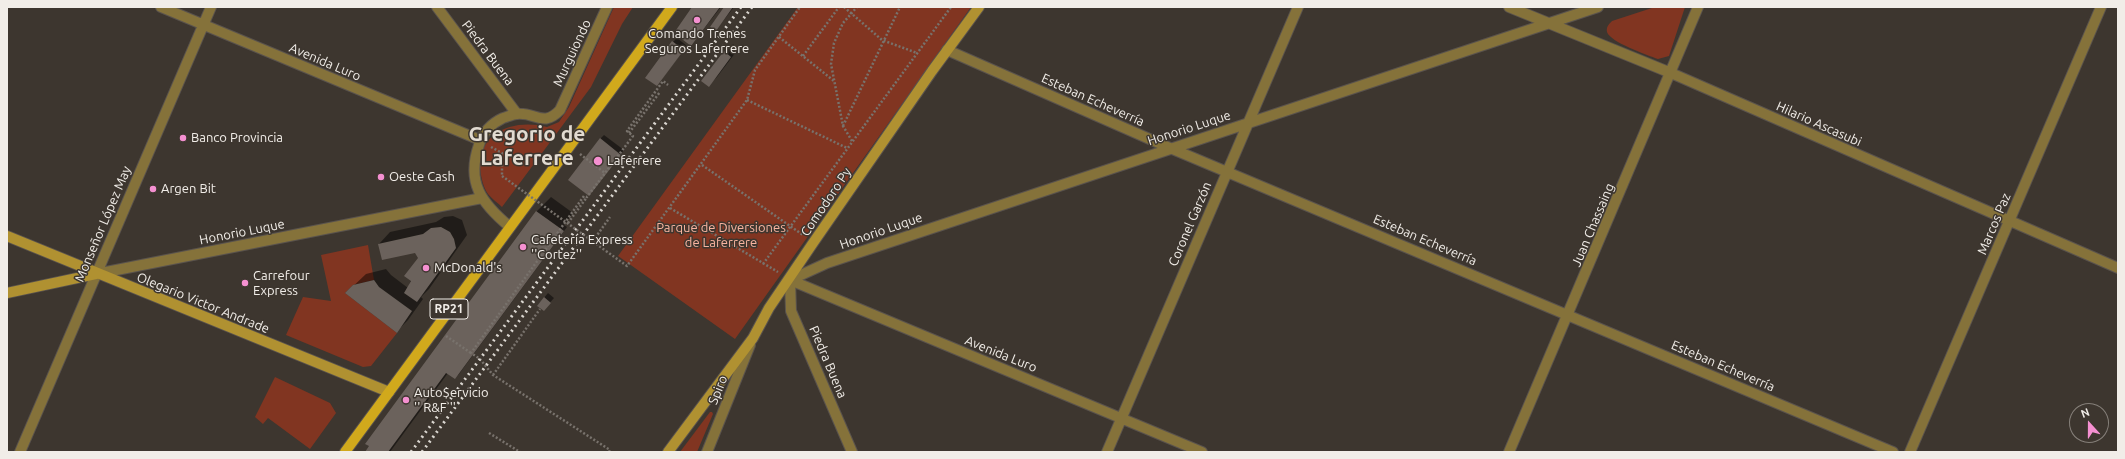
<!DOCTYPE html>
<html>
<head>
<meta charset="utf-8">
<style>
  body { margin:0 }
  #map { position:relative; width:2125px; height:459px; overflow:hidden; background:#3d362f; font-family:Ubuntu,sans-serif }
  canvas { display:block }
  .frame { position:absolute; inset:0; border:8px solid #f1ede8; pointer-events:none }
  .north { position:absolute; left:2069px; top:403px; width:40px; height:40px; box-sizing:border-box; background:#3d362f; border:1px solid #857f79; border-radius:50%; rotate:339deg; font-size:11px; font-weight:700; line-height:16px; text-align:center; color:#f1ede8 }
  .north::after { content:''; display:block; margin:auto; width:14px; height:18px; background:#f590d1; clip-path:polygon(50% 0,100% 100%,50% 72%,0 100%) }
</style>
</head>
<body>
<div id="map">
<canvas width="2125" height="459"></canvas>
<div class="frame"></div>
<div class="north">N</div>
</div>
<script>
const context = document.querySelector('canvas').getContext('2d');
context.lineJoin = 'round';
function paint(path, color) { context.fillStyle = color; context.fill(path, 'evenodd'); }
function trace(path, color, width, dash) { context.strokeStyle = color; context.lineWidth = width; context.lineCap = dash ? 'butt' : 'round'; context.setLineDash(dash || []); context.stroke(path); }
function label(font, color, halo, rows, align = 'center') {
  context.font = font + ' Ubuntu,sans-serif'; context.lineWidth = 3; context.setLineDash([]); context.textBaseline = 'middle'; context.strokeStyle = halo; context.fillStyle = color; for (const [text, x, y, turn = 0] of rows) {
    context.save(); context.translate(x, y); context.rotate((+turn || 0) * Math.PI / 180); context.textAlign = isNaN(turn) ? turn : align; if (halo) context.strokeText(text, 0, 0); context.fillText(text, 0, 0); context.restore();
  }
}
paint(new Path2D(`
  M614 7H633L622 24 591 87 502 207C498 203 492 199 488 194 483 187 481 177 480 168 479 130 516 119 547 127L559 122 569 107Z
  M798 7H971L735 339 618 256Z
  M1655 7H1685L1669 56 1658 59C1647 55 1610 42 1607 32 1606 27 1609 24 1612 21Z
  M368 245 374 280 353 285 345 293 397 333 371 366 363 367 286 335 303 297 331 301 321 255Z
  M275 377 330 403 336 413 310 449 268 418 263 424 255 417Z
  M710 412H712L713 414 697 452H680Z`), '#813521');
paint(new Path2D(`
  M694 7H721L691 45Z
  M726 7H734L716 30Z
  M677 38 687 46 657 85 673 42Z
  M733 44 739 48 717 77 709 85 703 81Z
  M604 135 624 150 589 195 600 139Z
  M551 197 573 213 564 225 567 227 459 374 455 378 448 373 390 452H366L536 212Z
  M453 216 462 220 467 235 429 289 421 297 423 299 408 320 397 331 346 293 366 274 386 269 391 275 408 288 419 258 416 252 379 244 390 232 436 222 444 217Z
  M548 293 554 298 547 306 538 305Z`), '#0007');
paint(new Path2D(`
  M692 7H720L691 46 674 33Z
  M724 7H733L716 31 710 27Z
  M672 41 684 50 657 86 645 78Z
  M724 51 731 57 709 87 701 81Z
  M600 138 621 155 589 196 568 180Z
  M536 211 564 231 455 379 446 373 388 452H365L369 446 365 444Z
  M441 227 450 232 454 239 456 248 417 302 404 293 411 281 404 276 418 258 415 253 382 260 378 244 423 234 431 228Z
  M374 280 379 287 412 311 397 333 345 293 353 285Z
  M544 297 551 303 544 311 537 306Z`), '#6b625c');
const street = new Path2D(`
  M161 7 480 140
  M437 7 517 114
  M1509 7 1671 73 2118 268
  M947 50 1170 148 1893 452
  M510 227C481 203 466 182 479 145 482 133 492 123 503 118 507 117 513 114 517 114 536 112 543 128 560 110L607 7
  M96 274 482 198
  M790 280 827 263 1598 7
  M790 280 1202 452
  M790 280 791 311 852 452
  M20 452 211 7
  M707 452 750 345
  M1107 452 1298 7
  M1509 452 1698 7
  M1910 452 2101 7`);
const secondary = new Path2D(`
  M7 236 389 392
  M7 293 96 274
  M668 452 753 338 769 308 813 243 932 71 979 7`);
const primary = new Path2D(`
  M345 452 672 7`);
trace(street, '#5a534d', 12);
trace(secondary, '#5a534d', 12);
trace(primary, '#5a534d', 12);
trace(new Path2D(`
  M844 7 882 40 917 53
  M779 37 834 81
  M803 56 839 7
  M747 100 847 148
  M843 126 900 7
  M629 133 660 92
  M852 141 843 126 831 64 834 43 843 23 857 7
  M491 147 502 153V176
  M580 154 605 173
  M702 165 803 235
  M670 208 778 272
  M568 223 587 197
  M593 241 610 217
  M606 251 627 266 747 100 755 70 800 7
  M763 264 951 7
  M446 336 471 353
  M493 375 540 309
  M489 433 520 452
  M609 452 610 450 493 375 480 359 471 353 584 196 587 197 633 136 627 131 663 81 668 85`), '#78726c', 2.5, [2, 2]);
trace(street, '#85723a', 10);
trace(secondary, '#b09131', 10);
trace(primary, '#d1a91c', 10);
trace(new Path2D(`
  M411 452 741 7
  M422 452 752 7`), '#dad6d0', 3, [2, 4]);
trace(new Path2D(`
  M502 176 606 251`), '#78726c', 2.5, [2, 2]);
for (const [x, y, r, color] of [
  [697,20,4,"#f590d1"],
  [183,138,4,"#f590d1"],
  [598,161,5,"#f590d1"],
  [381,177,4,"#f590d1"],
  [153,189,4,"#f590d1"],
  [523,247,4,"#f590d1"],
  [426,268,4,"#f590d1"],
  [245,283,4,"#f590d1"],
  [406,400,4,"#f590d1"]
]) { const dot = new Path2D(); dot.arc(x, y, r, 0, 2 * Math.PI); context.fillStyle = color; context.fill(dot); trace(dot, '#3d362f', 1.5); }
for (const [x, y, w] of [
  [449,309,38]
]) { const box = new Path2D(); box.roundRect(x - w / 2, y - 10, w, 20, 3); context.fillStyle = '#3d362f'; context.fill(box); trace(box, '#f1ede8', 1); }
label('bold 12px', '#f1ede8', null, [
  ["RP21",449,309]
]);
label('13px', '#f1ede8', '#3d362f', [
  ["Comando Trenes",697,34,"center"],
  ["Seguros Laferrere",697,49,"center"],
  ["Banco Provincia",191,138],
  ["Laferrere",607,161],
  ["Oeste Cash",389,177],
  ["Argen Bit",161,189],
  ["Cafetería Express",531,240],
  ["''Cortez''",531,255],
  ["McDonald's",434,268],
  ["Carrefour",253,276],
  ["Express",253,291],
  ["Auto$ervicio",414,393],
  ["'' R&F ''",414,408]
], 'left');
label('13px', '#f1ede8', '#3d362f', [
  ["Piedra Buena",488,53,53],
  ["Murguiondo",572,53,-65],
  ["Avenida Luro",325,62,23],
  ["Esteban Echeverría",1093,100,24],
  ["Hilario Ascasubi",1819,124,24],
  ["Honorio Luque",1189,128,-18],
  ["Comodoro Py",826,202,-56],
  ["Monseñor López May",103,224,-67],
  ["Coronel Garzón",1190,224,-67],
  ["Marcos Paz",1994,224,-67],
  ["Juan Chassaing",1593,225,-67],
  ["Honorio Luque",881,231,-19],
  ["Honorio Luque",242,232,-11],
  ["Esteban Echeverría",1425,240,23],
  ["Olegario Victor Andrade",203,303,22],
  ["Avenida Luro",1001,354,22],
  ["Piedra Buena",828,362,67],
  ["Esteban Echeverría",1723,366,23],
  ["Spiro",718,390,-68]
]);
label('13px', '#f8b39f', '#3d362f', [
  ["Parque de Diversiones",721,228],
  ["de Laferrere",721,243]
]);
label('bold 21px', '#e2dbd1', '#3d362f', [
  ["Gregorio de",527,134],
  ["Laferrere",527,158]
]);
</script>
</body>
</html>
